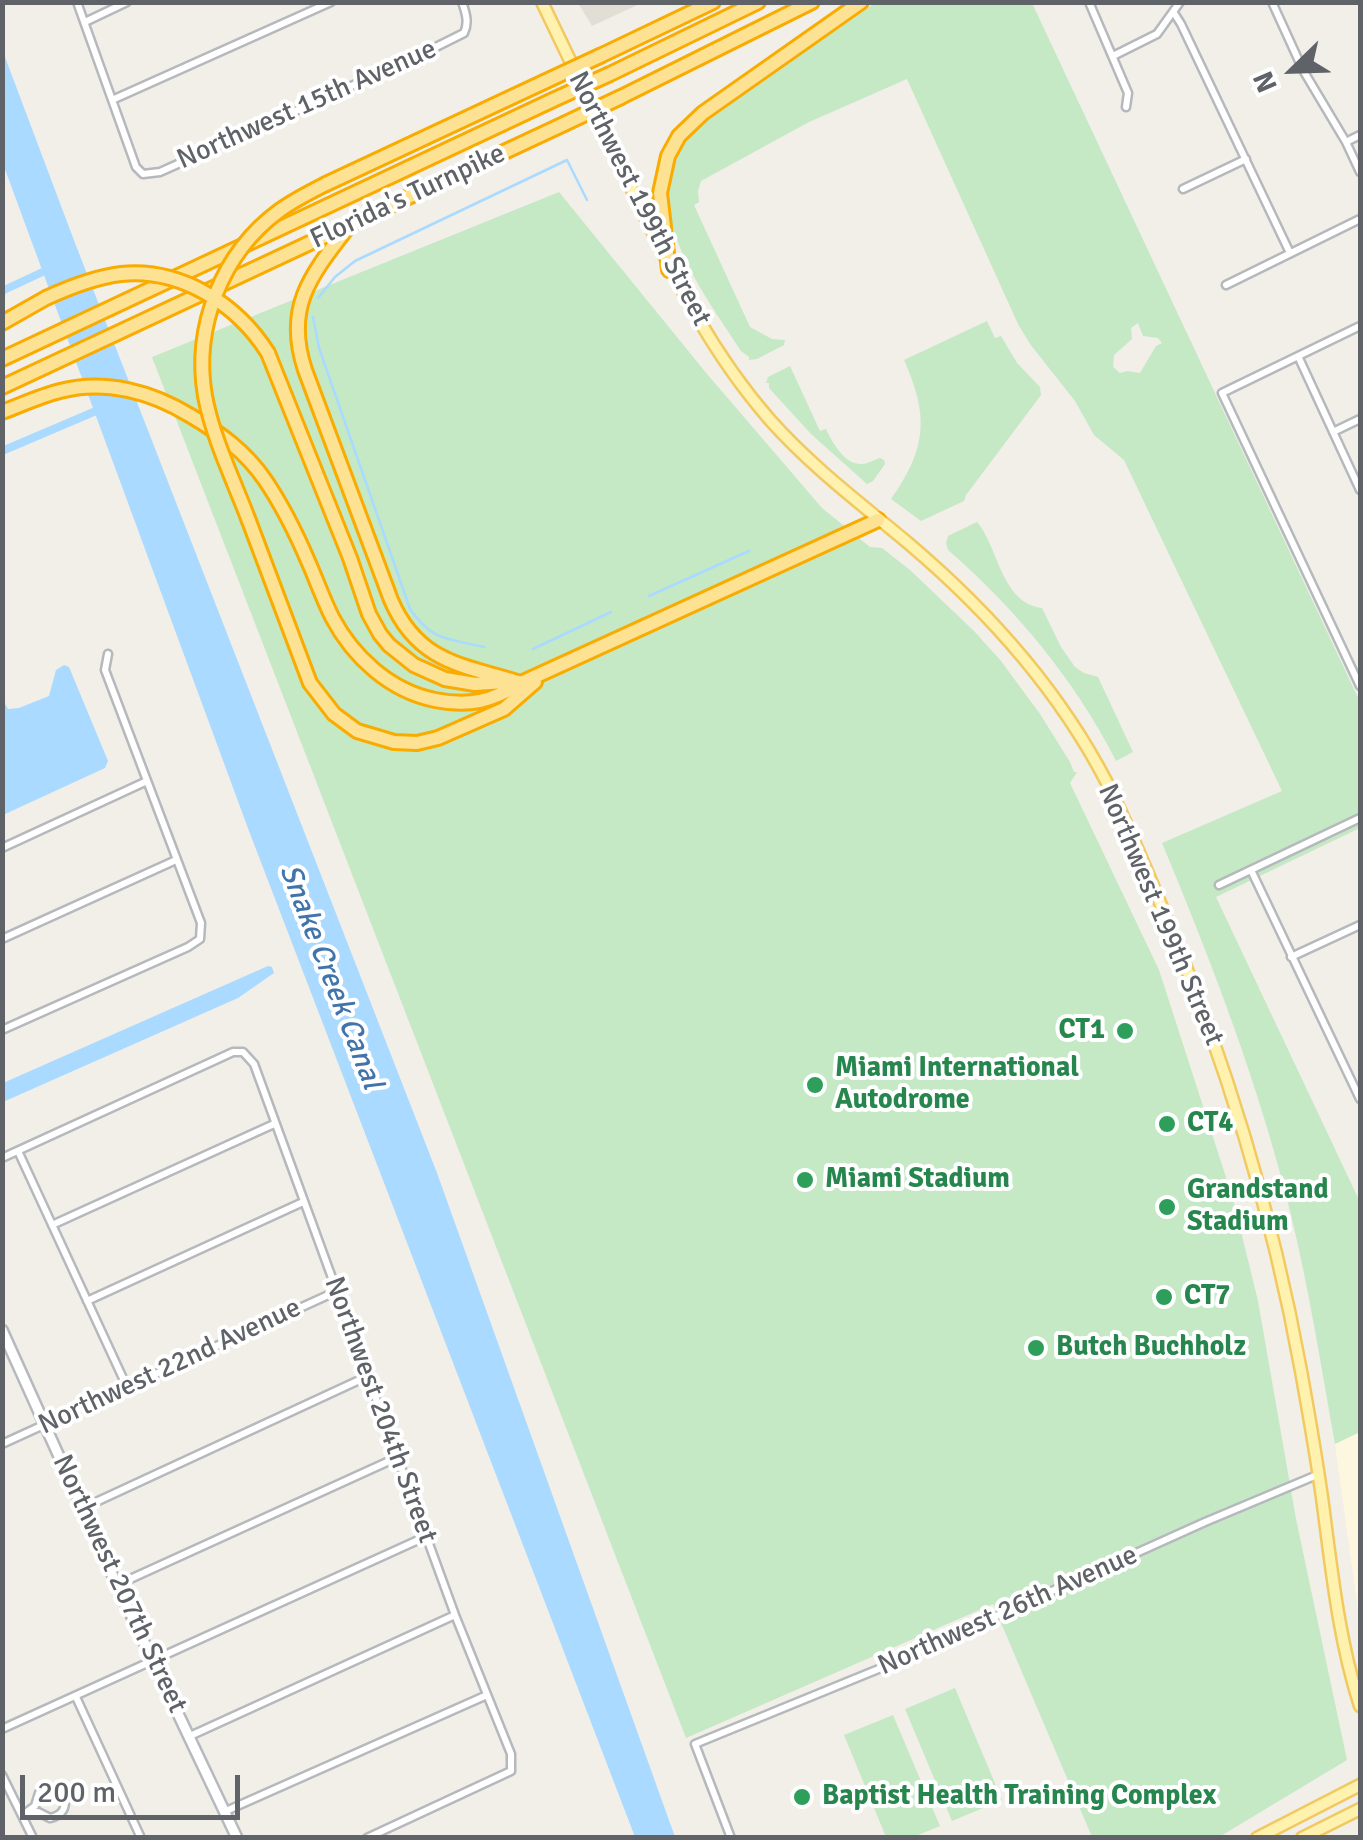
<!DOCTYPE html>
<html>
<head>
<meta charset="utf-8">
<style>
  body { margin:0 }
  #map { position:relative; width:1363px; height:1840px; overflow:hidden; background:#f1efe8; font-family:Signika,sans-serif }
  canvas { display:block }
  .frame { position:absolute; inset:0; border:5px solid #5f6368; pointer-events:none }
  .north { position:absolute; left:1243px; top:20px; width:100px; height:100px; -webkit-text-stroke:8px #fff; paint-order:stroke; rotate:247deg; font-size:28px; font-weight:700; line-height:40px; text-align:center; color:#5f6368 }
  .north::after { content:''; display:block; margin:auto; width:35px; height:45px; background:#5f6368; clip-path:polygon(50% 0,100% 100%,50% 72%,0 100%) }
  .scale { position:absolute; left:20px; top:1775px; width:220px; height:45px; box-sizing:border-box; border:5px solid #5f6368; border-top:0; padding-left:12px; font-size:30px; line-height:35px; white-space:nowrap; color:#5f6368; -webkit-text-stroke:8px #fff; paint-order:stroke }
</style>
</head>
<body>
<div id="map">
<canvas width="1363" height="1840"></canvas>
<div class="frame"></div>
<div class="north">N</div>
<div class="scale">200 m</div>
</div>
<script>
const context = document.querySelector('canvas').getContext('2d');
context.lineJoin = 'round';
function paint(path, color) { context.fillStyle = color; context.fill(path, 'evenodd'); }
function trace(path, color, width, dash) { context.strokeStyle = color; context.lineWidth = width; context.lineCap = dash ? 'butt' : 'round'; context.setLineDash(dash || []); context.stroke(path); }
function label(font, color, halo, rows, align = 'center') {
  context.font = font + ' Signika,sans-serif'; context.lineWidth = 8; context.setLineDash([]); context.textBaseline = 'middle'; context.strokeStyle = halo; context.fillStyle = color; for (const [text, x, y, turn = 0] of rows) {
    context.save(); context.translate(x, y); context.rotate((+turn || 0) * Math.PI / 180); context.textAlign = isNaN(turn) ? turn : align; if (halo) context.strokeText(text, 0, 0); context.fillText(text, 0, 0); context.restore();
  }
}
paint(new Path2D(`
  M1360 1432V1625L1335 1444Z`), '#fef7e0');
paint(new Path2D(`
  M578 3H642L592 26Z`), '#e1ded6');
paint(new Path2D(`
  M875 3H1032L1360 702V828L1216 897 1360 1202V1432L1335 1444C1321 1366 1309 1288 1290 1211 1259 1085 1212 963 1162 843L1282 791 1124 460 1094 435 1075 401 1030 344 1018 324 907 79 809 122 701 181 698 191 699 202 694 205 750 327 772 339 785 340 784 345 757 359 749 360V357L741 351C712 306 667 247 668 192L665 191C671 161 677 147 698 124ZM1138 323 1143 336 1158 338 1162 343 1156 346 1140 373 1127 371 1120 373 1113 367 1114 355 1132 339 1131 328Z
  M559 192 707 374 822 508 870 547 882 548 910 570 974 631 1001 661 1040 714 1070 762 1074 772H1077L1070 783 1159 970 1233 1199 1258 1301 1296 1519 1347 1760 1219 1837H1092L993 1604 686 1738 152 357Z
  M987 321 995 338 1001 336 1017 363 1040 387 1041 395 966 495 964 501 921 521 891 499C927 448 929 416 904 360Z
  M790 366 820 431 826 429C832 442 845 466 863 464 866 464 877 459 880 458L884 460 885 464 873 481 867 484 811 434 769 388V383H766L768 377Z
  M977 522C999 548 1001 603 1042 608L1061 647 1075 667 1084 673 1098 677 1133 752 1116 761C1076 681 1015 608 948 550L946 543 948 536Z
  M955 1688 1002 1800 952 1821 905 1709Z
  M893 1715 940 1826 913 1837H886L844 1735Z`), '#c5e8c5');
paint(new Path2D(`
  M2 49 75 243 437 1173 675 1837H635L249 831 3 164Z
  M64 665 69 667 108 761 105 768 3 815V700L8 709 19 708 49 696 56 670Z
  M268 966 272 967 274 973 238 998 3 1102V1083Z`), '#aadaff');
trace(new Path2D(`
  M318 298 335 277 355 261 567 160 587 200
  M313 317 319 348 410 609C433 642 447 638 484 647
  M649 596 749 551
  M533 649 611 612`), '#aadaff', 2.5);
trace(new Path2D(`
  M2 291 49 269
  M2 451 103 408`), '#aadaff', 8);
const street = new Path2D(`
  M77 2 136 167 143 174 160 172 418 56 464 33C469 23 466 13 462 2
  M1089 2 1128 93 1126 107
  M1272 2 1303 70 1346 142 1360 172
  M1174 13 1181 24 1290 253
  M85 22 127 2
  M1113 56 1157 34 1180 2
  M112 100 331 2
  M1346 142 1360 135
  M1183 189 1246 159
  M1226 285 1360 219
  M1360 326 1222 393 1360 686
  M1298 356 1360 490
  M1333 432 1360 419
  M2 848 147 781
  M1251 870 1360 1099
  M1219 885 1360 818
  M2 939 176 860
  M1291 957 1360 925
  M2 1030 188 947 200 939 201 923 105 670 108 654
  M18 1151 127 1387
  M2 1158 233 1052H243L254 1064 455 1615 511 1754V1771L367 1838
  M52 1225 274 1124
  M87 1301 303 1202
  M2 1444 337 1291
  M83 1508 368 1376
  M117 1585 398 1457
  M76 1697 141 1838
  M2 1729 427 1536
  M190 1736 455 1615
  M2 1775 33 1838
  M46 1788H55L65 1795C66 1807 64 1815 50 1818L38 1812 23 1815 35 1806 39 1793Z
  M226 1811 487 1695
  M731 1838 695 1744 881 1668 1205 1522 1317 1475`);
const secondary = new Path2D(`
  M2 1330 117 1585 237 1838`);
const primary = new Path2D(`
  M542 2C573 67 604 131 635 196 675 278 709 350 770 420 812 467 860 503 908 543 986 609 1058 689 1106 781 1126 821 1144 864 1161 905 1224 1055 1272 1211 1301 1371 1309 1415 1317 1460 1323 1505 1332 1573 1339 1641 1360 1706
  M1257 1838 1360 1785
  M1302 1838 1360 1809`);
const highway = new Path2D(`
  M602 55 713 2
  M610 74 758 2
  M621 97 812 2
  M326 184 544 82
  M348 227C311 275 284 307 305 370L391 600C418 663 463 665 521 683
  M669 270 660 193 668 156 679 136 703 113 861 2
  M2 323 46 298
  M268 353 350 558 369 614 380 634 389 645 414 665 445 679 475 684 504 682
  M2 359 553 100
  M2 387 564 124
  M2 412C21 405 40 396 60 391 105 379 152 392 191 416 220 433 246 452 265 480 282 505 296 533 308 561 316 579 323 599 332 617 353 657 390 691 435 700 470 707 492 701 521 683L878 520
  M249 521 310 683 334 714 357 731 394 742 417 743 438 738 504 709 535 682`);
trace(street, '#b5b8bc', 11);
trace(secondary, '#b6babf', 14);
trace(primary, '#f2c960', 15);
trace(highway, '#f9ab00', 18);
trace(street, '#fff', 6);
trace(secondary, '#fff', 9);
trace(primary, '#fff2af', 10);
trace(highway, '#fde293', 12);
const highwayBridge = new Path2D(`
  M544 82 602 55
  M553 100 610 74
  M564 124 621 97
  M46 298C70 287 95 277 121 274 181 268 237 304 268 353
  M249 521C234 481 213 439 205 396 193 327 222 253 279 211 294 200 310 192 326 184`);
trace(highwayBridge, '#f9ab00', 18, []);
trace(highwayBridge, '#fde293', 12);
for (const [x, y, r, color] of [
  [1125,1031,10,"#2e9e5b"],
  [815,1085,10,"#2e9e5b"],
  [1167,1124,10,"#2e9e5b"],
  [805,1180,10,"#2e9e5b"],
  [1167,1207,10,"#2e9e5b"],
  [1164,1297,10,"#2e9e5b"],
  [1036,1348,10,"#2e9e5b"],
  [802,1797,10,"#2e9e5b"]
]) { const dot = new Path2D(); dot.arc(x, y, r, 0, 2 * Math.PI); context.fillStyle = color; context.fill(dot); trace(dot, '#fff', 4); }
label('28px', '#5f6368', '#fff', [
  ["Northwest 15th Avenue",307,105,-24],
  ["Florida's Turnpike",408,197,-25],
  ["Northwest 199th Street",639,199,63],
  ["Northwest 199th Street",1160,915,67],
  ["Northwest 22nd Avenue",170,1367,-25],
  ["Northwest 204th Street",380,1410,70],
  ["Northwest 207th Street",119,1584,65],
  ["Northwest 26th Avenue",1008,1611,-24]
]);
label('bold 28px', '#27864d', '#fff', [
  ["CT1",1105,1031,"right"],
  ["Miami International",835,1069],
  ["Autodrome",835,1101],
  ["CT4",1187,1124],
  ["Miami Stadium",825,1180],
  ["Grandstand",1187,1191],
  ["Stadium",1187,1223],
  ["CT7",1184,1297],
  ["Butch Buchholz",1056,1348],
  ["Baptist Health Training Complex",822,1797]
], 'left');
label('italic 30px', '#4174aa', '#fff', [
  ["Snake Creek Canal",330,977,69]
]);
</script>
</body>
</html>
